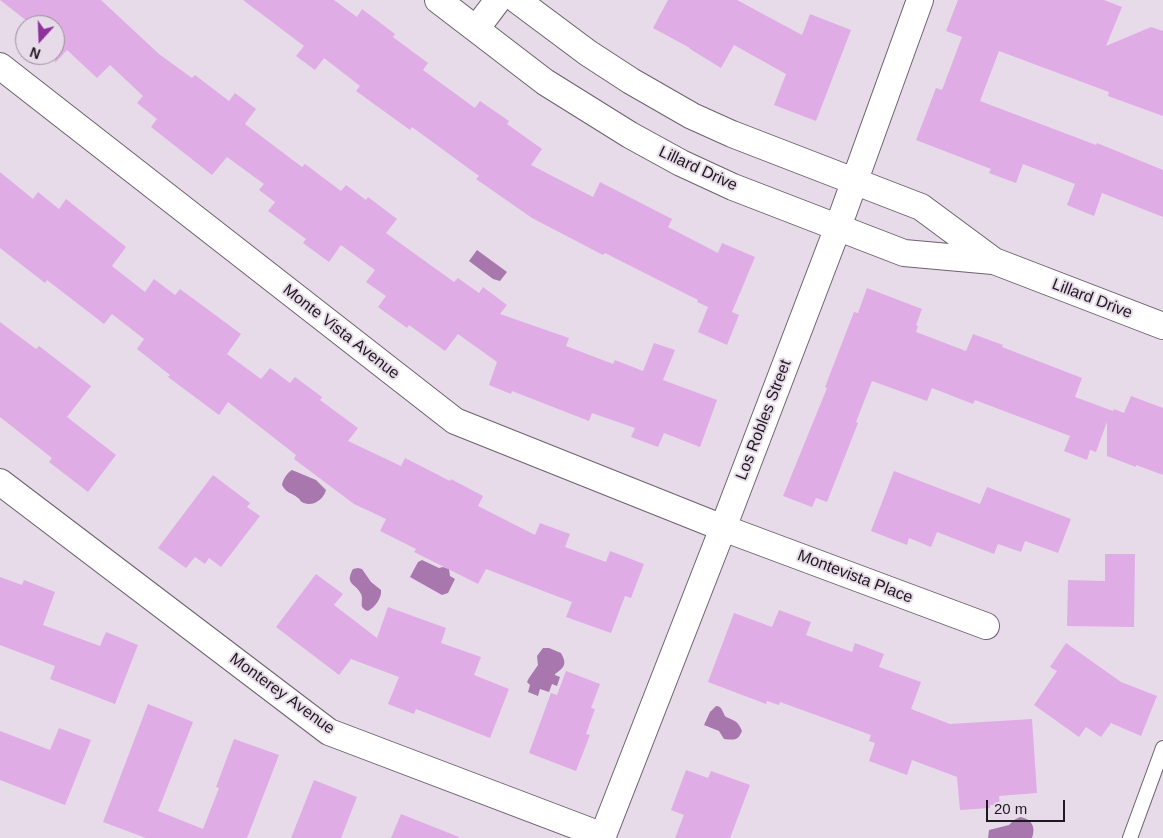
<!DOCTYPE html>
<html>
<head>
<meta charset="utf-8">
<style>
  body { margin:0 }
  #map { position:relative; width:1163px; height:838px; overflow:hidden; background:#e8dbe9; font-family:Arial,sans-serif }
  canvas { display:block }
  .north { position:absolute; left:15px; top:15px; width:50px; height:50px; box-sizing:border-box; background:#e8dbe9; border:1px solid #978d98; border-radius:50%; rotate:200deg; font-size:14px; font-weight:700; line-height:20px; text-align:center; color:#1e191e }
  .north::after { content:''; display:block; margin:auto; width:18px; height:22px; background:#8e329c; clip-path:polygon(50% 0,100% 100%,50% 72%,0 100%) }
  .scale { position:absolute; left:986px; top:800px; width:79px; height:22px; box-sizing:border-box; border:2px solid #1e191e; border-top:0; padding-left:6px; font-size:15px; line-height:18px; white-space:nowrap; color:#1e191e; -webkit-text-stroke:4px #e8dbe9; paint-order:stroke }
</style>
</head>
<body>
<div id="map">
<canvas width="1163" height="838"></canvas>
<div class="north">N</div>
<div class="scale">20 m</div>
</div>
<script>
const context = document.querySelector('canvas').getContext('2d');
context.lineJoin = 'round';
function paint(path, color) { context.fillStyle = color; context.fill(path, 'evenodd'); }
function trace(path, color, width, dash) { context.strokeStyle = color; context.lineWidth = width; context.lineCap = dash ? 'butt' : 'round'; context.setLineDash(dash || []); context.stroke(path); }
function label(font, color, halo, rows, align = 'center') {
  context.font = font + ' Arial,sans-serif'; context.lineWidth = 4; context.setLineDash([]); context.textBaseline = 'middle'; context.strokeStyle = halo; context.fillStyle = color; for (const [text, x, y, turn = 0] of rows) {
    context.save(); context.translate(x, y); context.rotate((+turn || 0) * Math.PI / 180); context.textAlign = isNaN(turn) ? turn : align; if (halo) context.strokeText(text, 0, 0); context.fillText(text, 0, 0); context.restore();
  }
}
paint(new Path2D(`
  M477 250 507 272 500 281 493 279 469 261Z
  M292 470 316 480 326 490C324 499 313 507 304 503 300 502 301 500 298 498 291 492 287 494 282 485 283 479 287 473 292 470Z
  M422 560 439 568 443 567 449 569 450 576 455 579 448 593 442 595 410 577 418 562Z
  M358 568 362 569 371 582 381 590C382 598 375 607 368 611L365 610 362 607C361 603 363 598 361 594 356 583 344 585 353 569Z
  M543 648H549L561 653C567 664 565 667 555 674V675L560 677 557 686 552 684 549 692 540 689 538 696 528 692 530 685 527 682 529 678 538 665 537 656Z
  M716 706C723 706 722 713 726 717 735 721 738 721 742 731 738 741 734 740 724 739L719 731 704 725 710 712Z
  M1020 817C1032 819 1036 827 1032 838H988L989 830 1009 825 1014 820Z`), '#a777ae');
paint(new Path2D(`
  M0 0H101L159 54 192 78 195 75 229 101 235 93 256 109 245 124 302 167 305 164 341 191 346 185 366 200 368 197 397 219 386 233 454 282 458 278 479 293 483 287 507 305 500 314 569 338 566 346 613 364 615 360 643 371 654 343 675 350 663 380 717 400 700 447 664 433 658 447 631 437 635 428 592 413 589 421 512 391 511 394 489 385 497 362 458 334 445 351 409 325 407 328 378 307 386 296 366 282 375 270 341 245 329 262 303 243 306 239 268 211 275 202 259 190 264 184 227 157 212 175 151 127 157 119 137 103 143 96 110 65 97 78 67 50 55 63V25H32Z
  M243 0H334L357 17 362 9 395 34 393 37 428 63 423 70 475 108 480 101 509 121 507 124 542 149 531 165 593 197 600 182 672 219 668 227 718 253 722 243 755 257 732 312 739 315 727 345 698 332 708 307 697 302 698 300 605 253 603 255 532 218 476 179 479 176 412 127 410 130 356 91 360 86 324 58 315 70 296 56 304 46Z
  M668 0H737L802 35 810 14 851 30 816 121 774 105 786 74 734 45 721 68 690 49V48L653 28Z
  M958 0H1104L1122 7 1106 46 1151 27 1163 31V116L1108 96 1109 92 999 51 980 101 1096 145 1097 143 1163 170V217L1102 193 1094 216 1067 205 1075 184 1023 164 1016 183 989 173 991 169 916 140 936 88 942 90 962 37 946 31Z
  M0 172 33 199 38 192 59 209 66 199 126 247 112 266 145 292 154 279 175 295 180 289 241 334 227 354 261 379 270 368 290 383 295 377 322 397 320 400 358 428 348 441 401 466 405 458 450 481 451 479 483 496 478 506 535 535 540 523 570 534 565 547 606 562 610 551 644 564 631 598 625 596 611 633 566 617 572 602 486 569 478 584 414 552 416 549 380 531 386 519 354 504 294 459 296 455 228 402 219 415 168 377 170 375 137 349 144 339 112 314 104 324 47 280 45 283 0 248Z
  M867 288 922 309 916 325 918 326 916 332 966 351 973 334 1003 345 1002 347 1082 378 1075 397 1113 411 1114 409 1124 413 1131 396 1163 408V475L1136 465V467L1107 456V422L1096 452 1090 450 1087 460 1064 451 1070 436 975 400 973 404 932 388 927 401 872 381 856 422 858 423 827 502 816 498 812 507 783 496 827 388 825 387 854 312 858 313Z
  M0 322 36 349 39 346 91 386 67 417 116 455 88 492 49 462 52 458 0 417Z
  M894 471 980 504 987 487 1071 519 1058 553 1025 541 1021 552 998 544 994 554 937 532 931 547 909 538 907 545 871 531Z
  M213 475 250 503 247 507 260 516 221 567 209 558 205 564 195 557 186 568 158 548Z
  M1105 554H1135L1134 627 1067 626 1068 580 1105 581Z
  M316 574 343 594 334 605 377 638 388 607 446 628 441 643 481 657 474 675 509 689 490 738 416 709 414 714 388 704 399 677 351 659 339 675 276 627Z
  M0 577 22 585 24 580 55 592 43 625 100 646 106 632 138 645 115 704 50 679 55 666 0 645Z
  M779 610 811 622 806 635 852 652 855 643 884 654 879 667 921 682 911 709 950 724 1032 719 1037 793 999 796 1000 805H990V808L960 810 957 777 912 760 907 775 869 761 875 743 869 741 871 735 780 702 779 705 767 701 766 704 708 682 734 613 772 627Z
  M1066 643 1121 682 1157 696 1141 736 1111 723 1101 737 1086 727 1079 737 1034 705 1057 671 1050 667Z
  M566 671 600 684 591 708 595 709 586 734 590 735 576 771 529 753 551 693 557 695Z
  M148 704 193 722 158 811 203 829 219 788 216 787 234 739 279 755 247 838H146L103 822Z
  M59 728 91 740 65 805 0 780V731L50 750Z
  M686 770 708 778 711 771 750 785 730 838H675L684 815 671 810Z
  M314 780 357 797 341 838H291Z
  M401 814 459 837 458 838H391Z`), '#dface6');
const lane = new Path2D(`
  M1130 838 1163 748`);
const street = new Path2D(`
  M438 0 545 82 630 135 681 163 733 187 904 253 993 261
  M517 0 588 53 631 81 692 116 732 134 921 207 994 261 1163 326
  M476 29 498 0
  M0 66 455 421 723 528 986 626
  M0 482 329 732 603 836
  M602 838 723 528 838 227 920 0`);
trace(lane, '#6d626f', 16);
trace(street, '#6d626f', 28);
trace(lane, '#fff', 14);
trace(street, '#fff', 26);
label('16px', '#1e191e', '#e8dbe9', [
  ["Lillard Drive",698,169,25],
  ["Lillard Drive",1092,299,21],
  ["Monte Vista Avenue",341,332,38],
  ["Los Robles Street",764,420,-69],
  ["Montevista Place",855,577,21],
  ["Monterey Avenue",282,694,36]
]);
</script>
</body>
</html>
